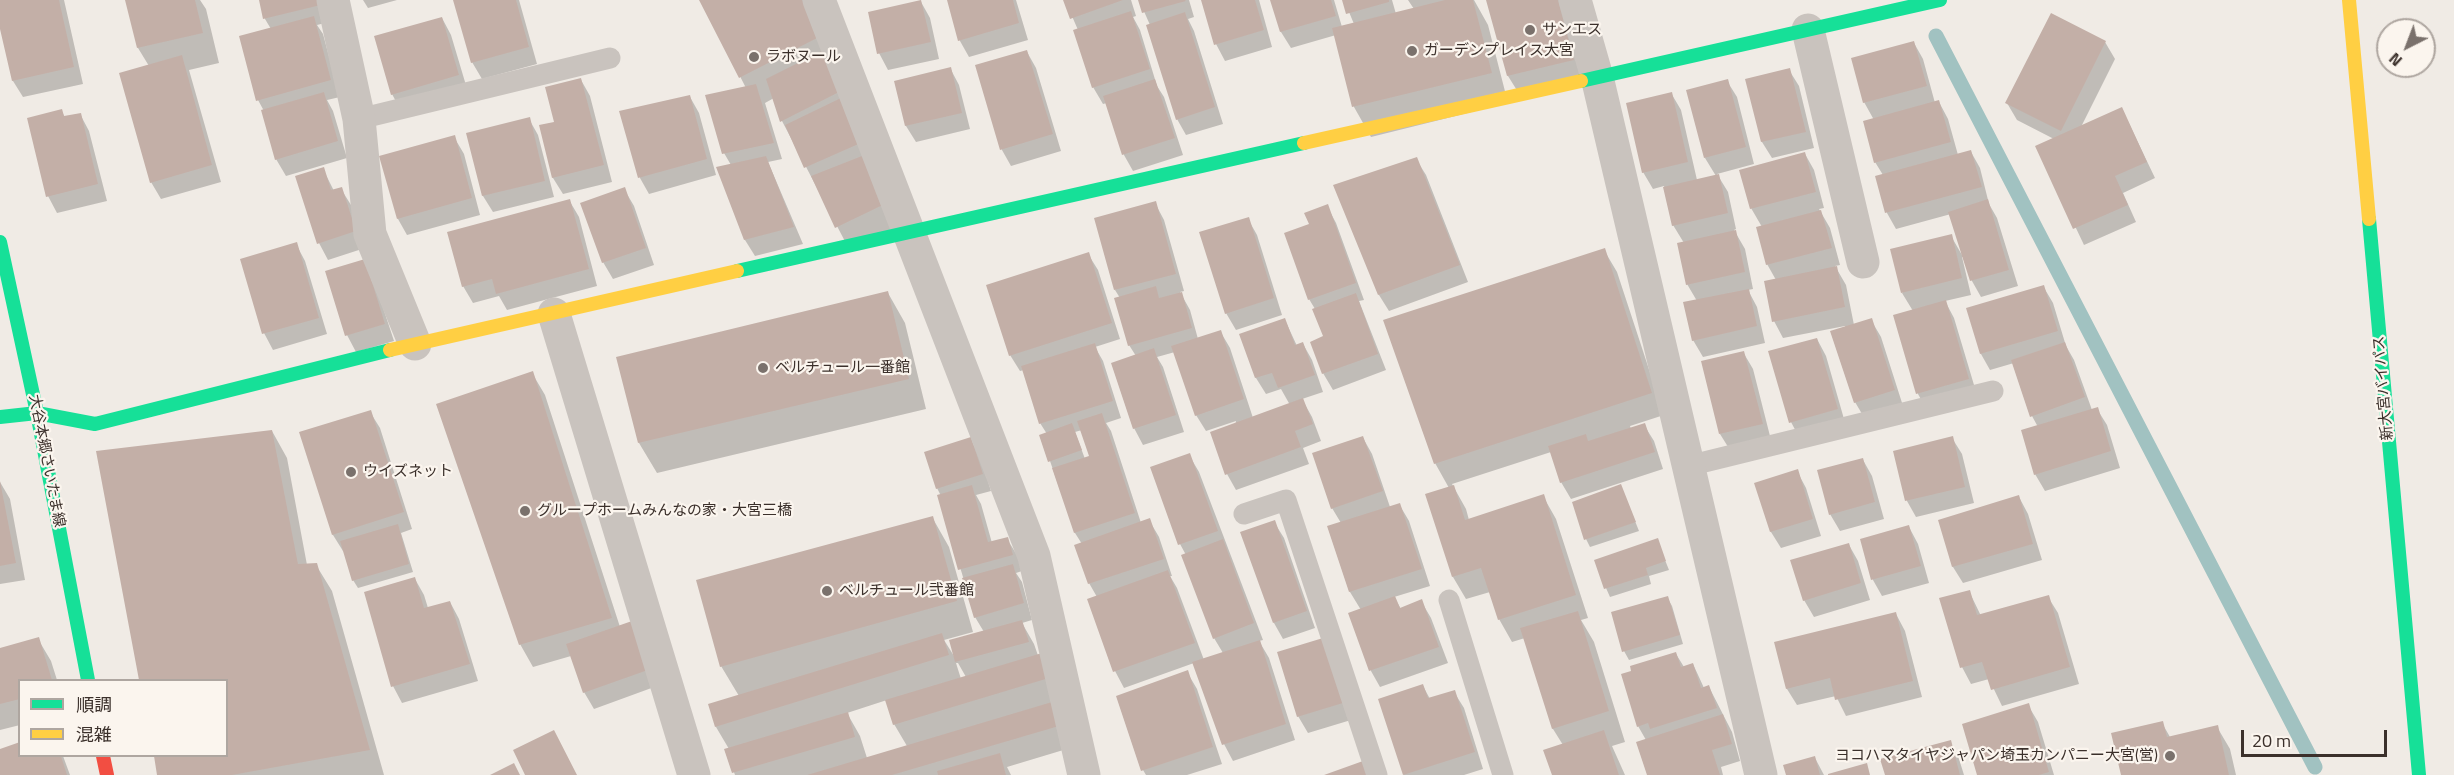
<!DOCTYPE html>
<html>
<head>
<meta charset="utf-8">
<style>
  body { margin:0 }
  #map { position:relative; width:2454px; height:775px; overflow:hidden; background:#f0ebe5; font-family:"Titillium Web","Noto Sans JP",sans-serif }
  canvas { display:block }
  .legend { position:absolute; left:18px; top:679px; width:210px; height:78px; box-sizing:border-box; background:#fbf5ee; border:2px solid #aea6a0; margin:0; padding:8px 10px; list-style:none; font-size:18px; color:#3b302b }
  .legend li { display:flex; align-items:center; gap:12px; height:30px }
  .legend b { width:30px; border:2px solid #aea6a0 }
  .north { position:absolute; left:2376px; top:18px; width:60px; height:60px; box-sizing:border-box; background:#fbf5ee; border:2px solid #aea6a0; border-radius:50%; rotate:222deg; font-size:16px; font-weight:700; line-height:24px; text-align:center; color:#3b302b }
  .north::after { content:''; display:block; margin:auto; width:21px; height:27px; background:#7a716c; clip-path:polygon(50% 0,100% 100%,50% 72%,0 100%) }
  .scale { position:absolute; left:2241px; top:730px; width:146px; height:27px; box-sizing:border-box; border:3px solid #3b302b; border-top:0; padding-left:8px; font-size:18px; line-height:21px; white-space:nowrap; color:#3b302b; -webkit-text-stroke:4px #fbf5ee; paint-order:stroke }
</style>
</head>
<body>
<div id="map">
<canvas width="2454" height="775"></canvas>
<ul class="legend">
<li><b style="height:8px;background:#16e098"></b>順調</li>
<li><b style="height:8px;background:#ffcf43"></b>混雑</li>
</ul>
<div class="north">N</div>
<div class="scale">20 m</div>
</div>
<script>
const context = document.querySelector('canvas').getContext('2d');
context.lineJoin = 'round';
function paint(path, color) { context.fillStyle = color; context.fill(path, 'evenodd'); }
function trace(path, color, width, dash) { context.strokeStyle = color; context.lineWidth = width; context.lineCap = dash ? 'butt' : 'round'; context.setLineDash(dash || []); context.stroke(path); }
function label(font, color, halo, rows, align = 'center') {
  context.font = font + ' "Titillium Web","Noto Sans JP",sans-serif'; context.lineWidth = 4.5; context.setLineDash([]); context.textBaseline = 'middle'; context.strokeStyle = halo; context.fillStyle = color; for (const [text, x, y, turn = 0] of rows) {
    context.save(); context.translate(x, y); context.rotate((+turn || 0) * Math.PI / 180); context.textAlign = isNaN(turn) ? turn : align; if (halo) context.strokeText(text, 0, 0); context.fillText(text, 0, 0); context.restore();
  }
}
paint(new Path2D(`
  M0 0H64L83 84 23 97 13 81 0 23Z
  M127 0H200L206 9 219 63 189 70 221 182 161 199 151 182 149 66 138 48Z
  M260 0H328L333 21 317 25 323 34 340 97 327 100 333 111 347 158 286 176 276 159 264 111 258 100 271 29 265 19Z
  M363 0H397L368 8Z
  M455 0H519L537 64 482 79 472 62Z
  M701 0H803L837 67 900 225 849 249 782 121 774 98 765 103 782 159 768 162 803 244 755 256 745 240 718 168 731 165 724 153 746 88Z
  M948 0H1016L1028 40 969 57 960 41Z
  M1065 0H1131L1136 16 1133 17 1140 30 1157 86 1164 97 1183 155 1133 171 1124 155 1107 103 1103 104 1093 87 1078 30Z
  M1139 0H1189L1194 17 1188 19 1194 31 1223 124 1186 135 1177 119 1150 25Z
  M1203 0H1259L1272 47 1225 61 1216 44Z
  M1272 0H1334L1342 27 1354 24 1344 0H1392L1396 14 1414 9 1408 0H1474L1488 25 1508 103 1371 137 1354 107 1336 35 1291 48 1281 32Z
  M1488 0H1563L1582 76 1518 92 1508 76Z
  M921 2 930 18 939 59 888 70 879 53Z
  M442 18 451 35 468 92 401 111 392 94Z
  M2105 42 2115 59 2081 127 2122 109 2155 178 2123 193 2136 222 2084 245 2037 146 2054 139 2017 120 2007 103Z
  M1914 43 1923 59 1935 103 1939 102 1948 119 1958 155 1971 152 1980 168 1989 204 1997 218 2018 286 1981 297 1972 281 1964 257H1962L1971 295 1945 301 1954 318 1977 395 1927 410 1918 394 1895 316 1913 311 1902 293 1951 236 1962 255 1951 214 1896 229 1887 213 1877 177 1883 175 1875 162 1874 120 1864 102Z
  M1027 52 1036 68 1061 151 1011 166 1002 150 976 66Z
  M950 68 959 85 970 129 916 142 906 126 896 82Z
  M1789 70 1799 86 1814 148 1772 158 1762 142 1747 80Z
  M581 80 590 96 612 182 563 194 553 178 541 126 556 123Z
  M1727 81 1737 97 1754 164 1717 174 1728 192 1736 229 1734 230 1745 249 1753 289 1748 290 1757 307 1765 343 1703 357 1693 340 1697 301 1687 284 1684 243 1673 225 1664 186 1653 189 1643 172 1671 93 1681 110 1697 180 1716 176 1705 158Z
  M690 97 699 113 716 175 649 194 640 178 621 112Z
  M61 111 65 117 80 114 89 131 107 201 57 213 48 196Z
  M529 119 538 135 554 197 493 212 483 196 467 134Z
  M454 137 464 154 480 215 407 235 398 219 381 157Z
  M1805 154 1814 170 1824 208 1819 209 1830 228 1840 265 1835 266 1846 285 1854 325 1871 320 1881 337 1903 406 1865 419 1855 402 1845 326 1783 338 1774 321 1776 280 1767 264 1762 227 1751 208Z
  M1416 159 1426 175 1468 282 1389 311 1379 295 1335 185Z
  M323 169 334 191 341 189 351 205 365 248 328 260 319 243Z
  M624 189 634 206 654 265 613 279 603 262Z
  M569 200 579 217 597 286 507 310 499 296 473 303 463 286Z
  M1155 203 1164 220 1184 291 1180 292 1190 310 1198 339 1220 331 1230 348 1253 418 1290 405 1281 389 1266 394 1256 378 1241 335 1285 320 1297 346 1303 344 1312 360 1323 392 1302 399 1312 417 1321 441 1303 448 1309 464 1236 490 1227 474 1236 421 1206 431 1196 415 1175 352 1157 357 1163 367 1184 432 1143 445 1134 428 1136 356 1129 345 1120 298 1115 290Z
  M1327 206 1336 223 1364 300 1359 301 1386 370 1333 390 1323 373 1324 337 1315 309 1309 299 1311 225Z
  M1248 219 1257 235 1282 315 1236 330 1226 313Z
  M296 244 305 261 327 334 273 350 264 333Z
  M1604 250 1617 272 1664 415 1630 426 1631 429 1644 425 1654 441 1663 469 1571 499 1561 482 1551 452 1452 484 1466 509 1469 520 1543 496 1556 519 1588 618 1581 620 1594 642 1625 742 1612 746 1625 775H1553L1563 745 1553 729 1525 638 1512 642 1499 619 1490 592 1466 599 1453 577 1449 488 1435 463Z
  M1088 254 1098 270 1120 339 1095 347 1103 361 1121 418 1106 423 1111 431 1141 523 1149 520 1159 537 1172 576H1170L1177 588 1204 660 1223 653 1214 638 1186 555 1180 544 1189 455 1199 472 1263 640 1259 641 1269 658 1295 740 1233 761 1224 744 1194 663 1124 688 1115 671 1097 597 1089 583 1082 544 1075 533 1050 461 1047 434 1040 423 1024 370 1020 371 1010 355ZM1082 430 1091 457 1085 459 1075 432Z
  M373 277 394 341 356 352 347 335Z
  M2043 286 2053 303 2066 346 2074 360 2092 410 2097 409 2107 425 2120 468 2045 491 2035 474 2038 427 2032 416 2014 363 1990 370 1981 354 1967 309Z
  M888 293 905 323 926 409 657 473 639 443 618 358Z
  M1817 339 1826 356 1846 426 1800 439 1791 422Z
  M1743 352 1753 369 1771 440 1730 450 1720 434Z
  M532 373 545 395 620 627 657 686 594 709 584 692 571 656 533 667 520 644Z
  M370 412 380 428 412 529 401 533 413 572 358 588 353 580 345 551H343L333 535 301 433Z
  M272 431 287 458 307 565H316L332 591 384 775H159L155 756H226V680H141L98 452Z
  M1363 438 1372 454 1390 507 1399 504 1409 521 1430 586 1394 597 1401 609 1421 601 1431 618 1448 663 1380 687 1371 671 1350 614 1361 610 1350 592 1329 527 1341 523 1332 508Z
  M1952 438 1962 454 1974 503 1916 517 1907 501 1895 452Z
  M970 439 980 455 991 491 976 495 981 504 992 543 1007 539 1017 555 1022 571 1016 573 1022 582 1032 620 1022 623 1034 644 1070 748 1007 767 1011 775H735L726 750 729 749 716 727 710 705 739 696 721 666 932 517 949 547 973 632 944 640 954 656 984 632 975 617 939 497 941 496 937 488ZM956 663H958L966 677 961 679ZM887 700 894 724 907 746 867 758 860 736 847 713Z
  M1863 460 1872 476 1884 519 1840 531 1830 514Z
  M1797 471 1806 488 1821 536 1781 548 1771 532 1756 484Z
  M0 482 10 499 25 580 0 584Z
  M1621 486 1639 531 1590 547 1586 539Z
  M2019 497 2028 514 2042 560 1963 583 1953 567 1940 521Z
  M1274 522 1284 538 1315 628 1283 639 1274 623Z
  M1909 527 1918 544 1929 583 1882 596 1873 580 1862 540Z
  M1657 540 1669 570 1649 576 1651 584 1610 597 1606 588Z
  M1849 545 1858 561 1870 600 1814 617 1804 600Z
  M415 579 424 595 428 608 450 602 459 619 478 681 402 703 393 686Z
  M1969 591 1981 616 2048 597 2058 613 2079 684 2002 706 1989 679 1971 684 1962 667Z
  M1667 597 1672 606 1683 644 1629 660 1624 651 1613 613Z
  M1896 614 1905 631 1922 697 1846 716 1836 696 1797 705 1787 689 1776 643Z
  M38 639 51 661 57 680H20V725L0 730V650Z
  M1322 640 1351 720 1308 733 1298 716Z
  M1676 654 1684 667 1693 664 1704 688 1709 687 1732 732 1740 761 1721 767 1723 775H1649L1646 740 1638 726 1633 672Z
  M1187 672 1197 689 1222 764 1187 775H1146L1143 770Z
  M1423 686 1430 699 1454 692 1464 708 1483 769 1464 775H1404L1380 700Z
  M2028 705 2038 722 2054 775H1979Z
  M2162 723 2170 737 2217 727 2230 749 2236 775H2122Z
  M1950 742 1959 759 1964 775H1886Z
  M0 751 20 756H63L70 775H0Z
  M1815 758 1824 775H1788Z`), '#0003');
trace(new Path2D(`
  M1936 36 2315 767`), '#a1c2c1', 15);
paint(new Path2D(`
  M0 0H59L74 67 12 81 0 29Z
  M125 0H195L203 33 137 48Z
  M259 0H324L325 4 263 19Z
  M453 0H516L529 47 471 63Z
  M699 0H802L821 36 739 78Z
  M921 0 931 42 877 54 868 12Z
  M947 0H1013L1019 23 958 41Z
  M1063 0H1123L1070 19Z
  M1138 0H1185L1186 1 1142 13Z
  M1201 0H1255L1264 30 1214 45Z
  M1270 0H1331L1336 16 1280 32Z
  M1342 0H1389V2L1346 14Z
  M1445 0H1473L1492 73 1352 107 1332 28Z
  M1486 0H1558L1574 60 1507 76Z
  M1131 11 1150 69 1092 88 1073 30Z
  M1185 12 1215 107 1176 120 1146 25Z
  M2051 13 2106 41 2061 131 2005 103Z
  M314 16 331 80 256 101 239 36Z
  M442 17 459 75 391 95 374 36Z
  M1914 41 1927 86 1863 103 1851 58Z
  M826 49 843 90 780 122 766 79Z
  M1027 50 1053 134 1000 150 975 65Z
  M182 55 212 165 150 183 119 73Z
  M951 67 962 113 905 126 894 81Z
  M1790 68 1806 132 1761 142 1745 79Z
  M581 78 604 165 552 178 539 125 554 122 545 87Z
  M1155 79 1175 138 1122 155 1103 96Z
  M1728 79 1746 147 1704 158 1686 90Z
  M756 84 774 143 722 154 705 95Z
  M324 92 338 141 275 160 261 110Z
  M1672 92 1688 162 1642 173 1626 103Z
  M690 95 707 159 638 178 619 111Z
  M843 97 863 142 804 168 785 125Z
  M1939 100 1951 142 1874 163 1863 121Z
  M2122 107 2147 162 2115 176 2128 205 2073 229 2035 146Z
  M62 109 64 116 81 113 98 184 46 197 27 118Z
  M530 117 545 181 482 196 466 133Z
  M455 135 472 198 397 219 379 156Z
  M1971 150 1982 187 1885 213 1875 176Z
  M1805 152 1816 192 1750 209 1739 170Z
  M867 154 889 202 835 228 811 176Z
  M766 156 794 227 744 240 716 167Z
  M1417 157 1460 265 1378 295 1333 185Z
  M324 167 331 190 342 187 356 231 317 244 295 176Z
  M1719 174 1728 213 1672 226 1663 187Z
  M625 187 646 248 602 263 580 203Z
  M570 199 589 269 496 294 492 279 462 287 447 232Z
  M1988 199 2009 270 1970 281 1948 212Z
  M1156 201 1176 274 1114 290 1094 218Z
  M1328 204 1356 283 1308 300 1284 233 1309 224 1304 213Z
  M1821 210 1832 248 1766 265 1756 227Z
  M1249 217 1274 298 1225 314 1199 232Z
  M1736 230 1745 272 1686 285 1677 243Z
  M1952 234 1962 278 1901 293 1890 249Z
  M297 242 319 318 262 334 240 259Z
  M1605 248 1652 393 1434 464 1383 320Z
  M1089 252 1112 323 1009 356 986 285Z
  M365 259 385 324 345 336 325 271Z
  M1837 266 1845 307 1772 322 1764 281Z
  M2044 285 2058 331 1980 354 1966 308Z
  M1156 286 1159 298 1182 292 1192 328 1128 346 1114 298Z
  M1749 289 1757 326 1692 341 1683 302Z
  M888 291 909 379 638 443 616 357Z
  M1356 293 1378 354 1322 374 1310 342 1323 336 1312 309Z
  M1946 300 1969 379 1916 394 1893 315Z
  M1285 318 1295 345 1303 342 1315 375 1278 388 1272 373 1255 378 1239 334Z
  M1872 318 1895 390 1854 403 1830 331Z
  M1221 330 1244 399 1195 416 1171 346Z
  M1817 338 1838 409 1789 423 1768 351Z
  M2065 342 2085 397 2030 417 2011 360Z
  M1095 343 1113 401 1039 424 1021 366Z
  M1154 348 1176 415 1133 429 1111 363Z
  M1744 351 1763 424 1719 434 1701 361Z
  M533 371 612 618 519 645 436 404Z
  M1303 398 1313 424 1295 431 1301 447 1225 475 1210 432Z
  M2098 407 2111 451 2034 475 2021 430Z
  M371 410 404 512 332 535 299 432Z
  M1102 413 1135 513 1074 533 1052 468 1089 456 1077 421Z
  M1072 423 1082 450 1048 462 1039 435Z
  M1645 423 1655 452 1560 483 1548 446 1586 434 1588 441Z
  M272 430 298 564 317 563 370 750 232 775H157L154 756H226V680H139L96 451Z
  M1363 436 1383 491 1331 509 1312 453Z
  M1953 436 1965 487 1905 501 1893 451Z
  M971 437 983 474 936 489 924 452Z
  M1190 453 1218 531 1178 545 1150 467Z
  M1863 458 1875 502 1829 515 1817 470Z
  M1798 469 1813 519 1770 532 1754 483Z
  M0 481 16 563 0 566Z
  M1621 484 1636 522 1584 540 1572 502Z
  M972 485 988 542 1008 537 1013 555 958 570 937 495Z
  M1454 485 1465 520 1544 494 1576 595 1498 620 1481 568 1452 577 1425 494Z
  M2019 495 2033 544 1952 567 1938 520Z
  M1400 503 1422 569 1349 592 1327 526Z
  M933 516 957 601 720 667 696 580Z
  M1150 518 1164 559 1088 584 1074 545Z
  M1275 520 1307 611 1273 623 1240 532Z
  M398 524 409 564 352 581 340 541Z
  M1909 525 1921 566 1871 580 1860 539Z
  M1658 538 1666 561 1646 568 1648 575 1604 589 1594 560Z
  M1223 539 1254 623 1213 639 1181 555Z
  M1849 543 1861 583 1803 601 1790 560Z
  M1013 564 1024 603 974 618 962 578Z
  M1168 570 1195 643 1113 672 1087 599Z
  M415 577 424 608 450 601 470 664 391 687 364 592Z
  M1970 590 1977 615 2049 595 2070 667 1991 690 1982 662 1960 668 1939 598Z
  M1395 596 1400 608 1422 599 1439 647 1369 671 1348 613Z
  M1668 596 1680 635 1622 652 1611 612Z
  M1578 611 1609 711 1552 729 1520 628Z
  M1896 612 1913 681 1835 700 1830 678 1786 689 1774 642Z
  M1022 620 1029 642 955 662 949 640Z
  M632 621 648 670 583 693 566 644Z
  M942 633 949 655 715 727 708 704Z
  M39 637 52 680H20V699L0 704V648Z
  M1323 638 1343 703 1297 717 1277 652Z
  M1260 640 1286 724 1222 745 1192 662Z
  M1676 652 1681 667 1693 663 1701 688 1709 685 1717 708 1650 729 1648 723 1637 727 1621 674 1631 671 1630 666Z
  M1042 653 1049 678 893 725 885 700Z
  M1188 670 1213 747 1141 771 1116 696Z
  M1423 684 1428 698 1455 690 1475 752 1403 775 1378 699Z
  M1052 702 1059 726 892 775H807Z
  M2029 703 2049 772 2039 775H1977L1962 724Z
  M848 712 855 737 732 773 724 749Z
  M1723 714 1732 744 1712 750 1720 775H1647L1636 742Z
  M2163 721 2167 737 2218 725 2229 775H2121L2111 733Z
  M554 730 577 775H525L513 750Z
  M1604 730 1619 775H1552L1543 750Z
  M1951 740 1960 775H1885L1880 759Z
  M20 742V756H61L67 775H0V749Z
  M1000 753 1006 775H938L937 771Z
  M1815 756 1820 775H1786L1783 765Z
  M1363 761 1368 775H1324Z
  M514 763 520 775H490Z
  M1867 763 1870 775H1828V774Z`), '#c3afa7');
trace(new Path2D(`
  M359 119 610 58
  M1688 466 1993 391
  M1244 514 1286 500 1377 775
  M1449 600 1503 775`), '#c9c3be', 21);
trace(new Path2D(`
  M333 0 359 119 370 234 415 344
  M819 0 1034 556 1084 775
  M1575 0 1597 77 1761 775
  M1808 30 1863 262
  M554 314 694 775`), '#c9c3be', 33);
trace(new Path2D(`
  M1581 81 1940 0
  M2369 219 2419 775
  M0 242 37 413 88 680
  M737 271 1304 143
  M0 417 37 413 95 424 390 350`), '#16e098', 14);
trace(new Path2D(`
  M2349 0 2369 219
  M1304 143 1581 81
  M390 350 737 271`), '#ffcf43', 14);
trace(new Path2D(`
  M103 756 107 775`), '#f24e42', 14);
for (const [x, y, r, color] of [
  [1530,30,6,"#7a716c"],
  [1412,51,6,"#7a716c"],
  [754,57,6,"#7a716c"],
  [763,368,6,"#7a716c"],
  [351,472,6,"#7a716c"],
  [525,511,6,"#7a716c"],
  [827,591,6,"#7a716c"],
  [2170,756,6,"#7a716c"]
]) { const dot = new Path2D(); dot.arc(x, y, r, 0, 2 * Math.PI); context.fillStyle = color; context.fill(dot); trace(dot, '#fbf5ee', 2); }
label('15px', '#3b302b', '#fbf5ee', [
  ["サンエス",1542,30],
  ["ガーデンプレイス大宮",1424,51],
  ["ラボヌール",766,57],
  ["ベルチュール一番館",775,368],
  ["ウイズネット",363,472],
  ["グループホームみんなの家・大宮三橋",537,511],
  ["ベルチュール弐番館",839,591],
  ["ヨコハマタイヤジャパン埼玉カンパニー大宮(営)",2158,756,"right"]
], 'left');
label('15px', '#3b302b', '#fbf5ee', [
  ["新大宮バイパス",2384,388,-95],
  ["大谷本郷さいたま線",46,461,79]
]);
</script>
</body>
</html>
